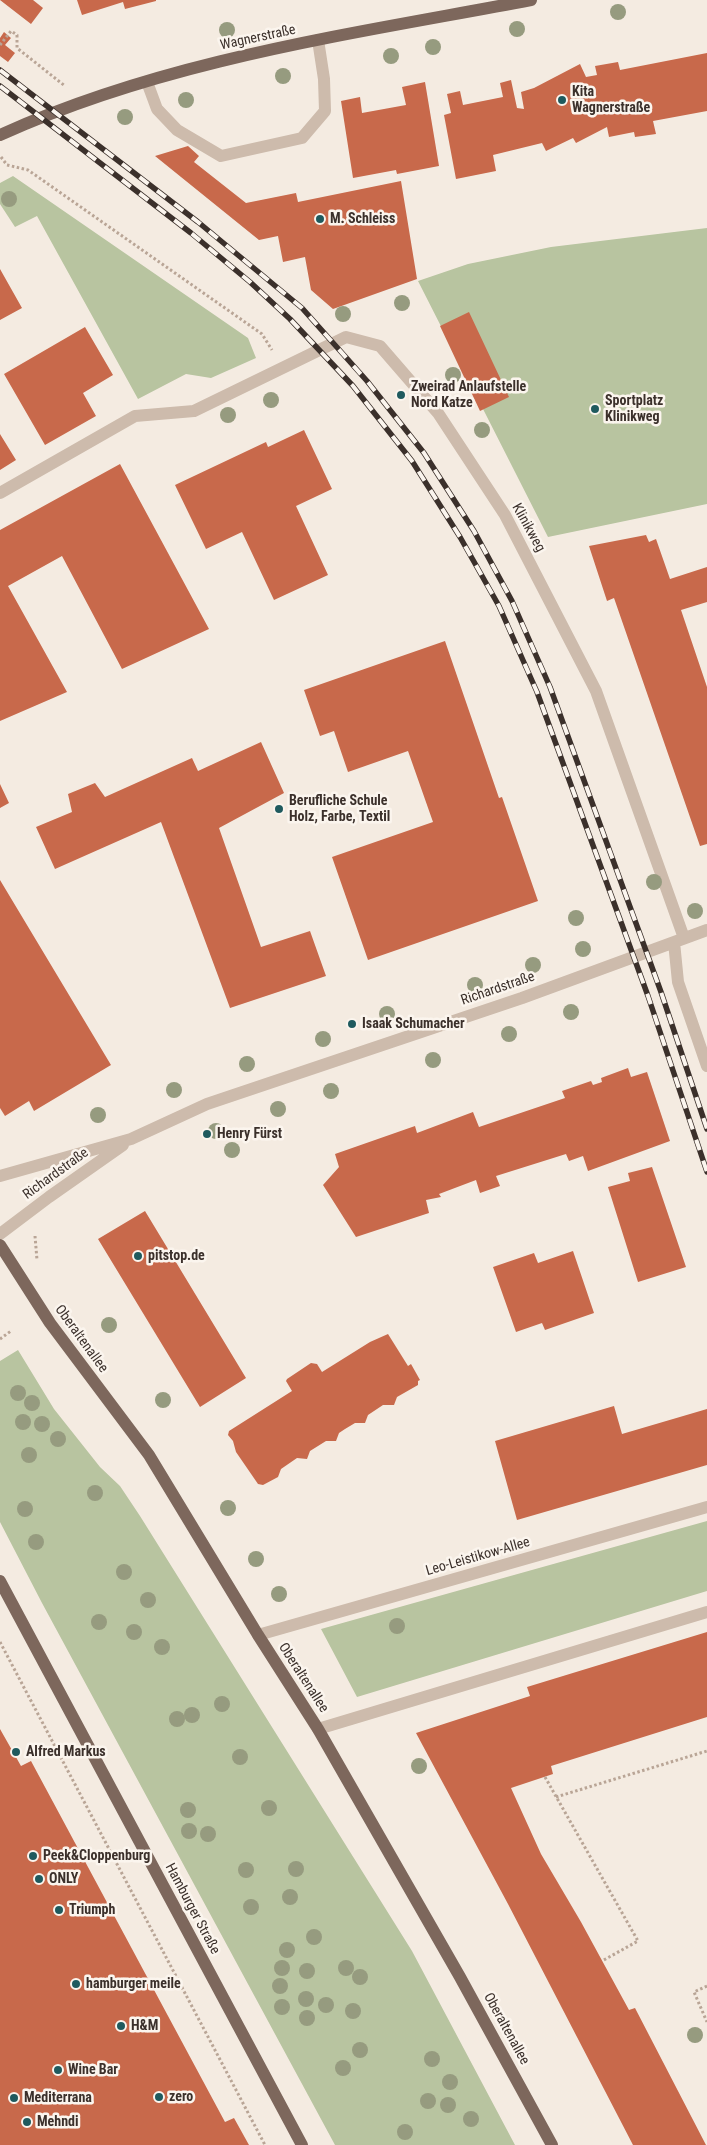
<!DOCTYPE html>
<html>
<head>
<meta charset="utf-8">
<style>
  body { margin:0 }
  canvas { display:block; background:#f4ebe1 }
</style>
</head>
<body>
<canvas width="707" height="2145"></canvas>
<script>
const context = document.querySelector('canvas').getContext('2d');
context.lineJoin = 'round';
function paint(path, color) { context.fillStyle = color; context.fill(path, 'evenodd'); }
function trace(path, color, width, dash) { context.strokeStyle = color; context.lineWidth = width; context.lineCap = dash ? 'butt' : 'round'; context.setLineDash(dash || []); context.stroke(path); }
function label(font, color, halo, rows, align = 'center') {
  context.font = font + ' "Roboto Condensed",sans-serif'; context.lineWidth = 5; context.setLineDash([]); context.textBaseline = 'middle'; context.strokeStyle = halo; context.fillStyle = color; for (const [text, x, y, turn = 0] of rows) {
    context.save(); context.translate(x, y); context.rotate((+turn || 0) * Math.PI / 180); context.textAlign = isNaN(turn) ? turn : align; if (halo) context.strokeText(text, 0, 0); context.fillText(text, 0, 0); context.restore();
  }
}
paint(new Path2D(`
  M13 176 248 338 256 358 211 378 186 374 138 399 37 216 15 227 0 204V183Z
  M707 228V504L548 537 418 281 468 264 551 247Z
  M18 1350 54 1409 100 1467 120 1486 140 1516 412 1951 515 2145H335L42 1603 0 1522V1361Z
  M707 1521V1591L357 1697 321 1629Z`), '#b8c4a0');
paint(new Path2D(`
  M0 0H33L43 8 31 24Z
  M77 0H156V1L125 9 123 2 82 15Z
  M4 32 11 38 5 45 15 53 8 62 0 56V38Z
  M707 53V111L653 121 656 134 635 137 634 132 609 137 607 127 576 143 573 138 546 151 542 143 493 155 496 171 456 179 444 115 451 113 447 94 460 91 463 105 503 97 500 83 511 80 517 108 524 109 521 92 534 88 580 64 586 77 597 75 595 66 618 62 620 70Z
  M425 82 439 166 397 174 396 170 353 178 341 101 360 97 362 113 406 105 402 87Z
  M188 146 199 156 194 162 246 203 296 193 298 202 401 181 417 279 333 309 311 290 305 257 283 262 278 236 259 240 155 156Z
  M0 269 22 308 0 320Z
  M469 312 509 397 480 411 440 326Z
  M85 327 113 375 83 393 96 416 45 445 4 374Z
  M304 430 332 489 296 506 328 575 274 600 242 532 206 549 175 485 266 442 268 447Z
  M0 434 16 460 0 470Z
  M120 464 209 629 122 669 62 556 8 586 67 692 0 721V530Z
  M646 535 649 542 656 539 670 579 707 567V602L681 610 707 687V844L700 846 614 598 607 601 589 546Z
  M445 641 499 798 502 797 538 901 368 960 332 857 433 822 408 751 348 772 334 731 320 736 304 690Z
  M261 742 284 793 219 828 261 947 310 931 326 976 230 1008 161 822 55 869 36 827 72 812 68 794 95 783 105 797 192 758 198 771Z
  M0 784 9 803 0 808Z
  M0 880 111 1065 34 1111 29 1101 5 1116 0 1108Z
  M628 1068 631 1077 647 1072 670 1141 588 1171 583 1156 569 1161 566 1154 496 1176 500 1186 480 1193 476 1180 439 1194 441 1197 426 1200 429 1213 356 1237 323 1185 339 1167 335 1154 415 1126 417 1133 473 1112 479 1127 565 1098 562 1091 591 1081 593 1085 602 1082 601 1078Z
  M652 1167 686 1267 638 1282 608 1187 630 1181 628 1173Z
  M145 1211 246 1378 200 1407 98 1239Z
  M573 1251 594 1313 545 1330 542 1323 516 1332 493 1267 534 1253 538 1263Z
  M388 1334 408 1366 411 1364 420 1380 418 1381V1385L397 1397 394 1405H383L368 1415 365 1423H355L345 1429 339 1433 336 1441H326L310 1451 307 1459 297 1458 281 1469 278 1477 263 1485 258 1484 236 1452 233 1441 228 1435 229 1431 292 1391 286 1381 287 1379 311 1363 317 1364 322 1372 370 1342Z
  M614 1406 622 1434 707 1409V1465L517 1520 495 1441Z
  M707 1632V1717L551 1766 553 1774 511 1788 541 1854 581 1922 629 2010 635 2008 706 2145H633L508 1904 416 1733 530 1696 527 1687Z
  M0 1729 21 1766 31 1761 225 2122 234 2118 249 2145H0Z`), '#c8694b');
trace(new Path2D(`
  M0 45 11 31 17 35V48L65 86
  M1 157 7 165 28 170 262 334 272 350
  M35 1236 37 1260
  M0 1339 11 1331
  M0 1642 265 2145
  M545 1777 638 1941 602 1961
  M556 1797 707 1751
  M707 1986 694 1992 707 2022`), '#b9a596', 3, [2.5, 2.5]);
trace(new Path2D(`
  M147 82 157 109 177 130 221 156 302 138 325 111 324 79 318 40
  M0 493 135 416 194 411 346 337 380 346 438 413 505 515 596 691 684 938
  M674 942 678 982 707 1066
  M0 1176 131 1139 207 1104 522 998 707 930
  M0 1234 49 1197 123 1145
  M258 1635 707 1507
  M318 1729 707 1612`), '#cdbbac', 12);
trace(new Path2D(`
  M0 135C167 59 352 34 531 0
  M0 1245 50 1323 149 1455 258 1635 318 1729 460 1977 552 2145
  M0 1581 302 2145`), '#7d675c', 12);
const rail = new Path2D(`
  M0 70 198 222 302 308 367 381 424 453 474 531 512 601 550 687 661 992 707 1129
  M0 86 191 233 250 282 290 319 353 386 412 461 460 537 499 606 537 692 648 996 707 1172`);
trace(rail, '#3b302b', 5.5);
trace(rail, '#fbf5ee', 4, [11]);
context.fillStyle = '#969b7f';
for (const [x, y] of [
  [618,12],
  [517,29],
  [227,30],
  [433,47],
  [391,56],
  [283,76],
  [186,100],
  [125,117],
  [9,199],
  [402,303],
  [343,314],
  [453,375],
  [271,400],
  [228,415],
  [482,430],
  [654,882],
  [695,911],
  [576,918],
  [583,949],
  [533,965],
  [475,985],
  [571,1012],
  [387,1014],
  [509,1034],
  [323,1039],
  [433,1060],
  [247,1064],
  [174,1090],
  [331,1091],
  [278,1109],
  [98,1115],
  [216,1131],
  [232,1150],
  [109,1325],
  [18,1393],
  [163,1400],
  [32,1403],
  [23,1422],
  [42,1424],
  [58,1439],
  [29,1455],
  [95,1493],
  [228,1508],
  [25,1509],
  [36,1542],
  [256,1559],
  [124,1572],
  [279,1594],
  [148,1600],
  [99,1622],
  [397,1626],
  [134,1632],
  [162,1647],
  [222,1704],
  [192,1715],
  [177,1719],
  [240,1757],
  [419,1766],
  [269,1808],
  [188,1810],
  [189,1831],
  [208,1834],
  [296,1869],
  [246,1870],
  [290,1897],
  [251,1907],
  [314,1937],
  [287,1950],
  [282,1968],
  [346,1968],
  [307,1971],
  [360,1977],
  [280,1986],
  [306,1999],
  [326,2005],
  [282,2007],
  [353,2011],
  [307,2018],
  [695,2035],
  [360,2050],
  [432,2059],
  [343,2068],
  [450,2082],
  [428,2101],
  [448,2105],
  [471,2119],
  [405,2132]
]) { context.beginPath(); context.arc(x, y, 8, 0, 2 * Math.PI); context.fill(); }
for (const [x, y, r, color] of [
  [562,100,5,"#1f5a5e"],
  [320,219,5,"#1f5a5e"],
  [401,395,5,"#1f5a5e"],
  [595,409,5,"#1f5a5e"],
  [279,809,5,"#1f5a5e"],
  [352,1024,5,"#1f5a5e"],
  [207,1134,5,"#1f5a5e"],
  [138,1256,5,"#1f5a5e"],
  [16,1752,5,"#1f5a5e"],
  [33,1856,5,"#1f5a5e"],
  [39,1879,5,"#1f5a5e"],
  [59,1910,5,"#1f5a5e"],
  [76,1984,5,"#1f5a5e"],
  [121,2026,5,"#1f5a5e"],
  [58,2070,5,"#1f5a5e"],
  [159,2097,5,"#1f5a5e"],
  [14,2098,5,"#1f5a5e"],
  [27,2122,5,"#1f5a5e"]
]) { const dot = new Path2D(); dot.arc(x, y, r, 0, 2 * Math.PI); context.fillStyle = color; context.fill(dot); trace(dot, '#fbf5ee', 2); }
label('14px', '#3b302b', '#fbf5ee', [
  ["Wagnerstraße",258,38,-12],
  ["Klinikweg",528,528,61],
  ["Richardstraße",498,989,-19],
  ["Richardstraße",56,1174,-36],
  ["Oberaltenallee",81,1339,54],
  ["Leo-Leistikow-Allee",478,1557,-16],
  ["Oberaltenallee",303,1678,57],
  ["Hamburger Straße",192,1909,62],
  ["Oberaltenallee",506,2029,61]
]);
label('bold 14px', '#3b302b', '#fbf5ee', [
  ["Kita",572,92],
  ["Wagnerstraße",572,108],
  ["M. Schleiss",330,219],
  ["Zweirad Anlaufstelle",411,387],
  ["Nord Katze",411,403],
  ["Sportplatz",605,401],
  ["Klinikweg",605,417],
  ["Berufliche Schule",289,801],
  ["Holz, Farbe, Textil",289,817],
  ["Isaak Schumacher",362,1024],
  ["Henry Fürst",217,1134],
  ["pitstop.de",148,1256],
  ["Alfred Markus",26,1752],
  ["Peek&Cloppenburg",43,1856],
  ["ONLY",49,1879],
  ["Triumph",69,1910],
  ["hamburger meile",86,1984],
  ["H&M",131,2026],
  ["Wine Bar",68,2070],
  ["zero",169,2097],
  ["Mediterrana",24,2098],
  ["Mehndi",37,2122]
], 'left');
</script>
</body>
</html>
